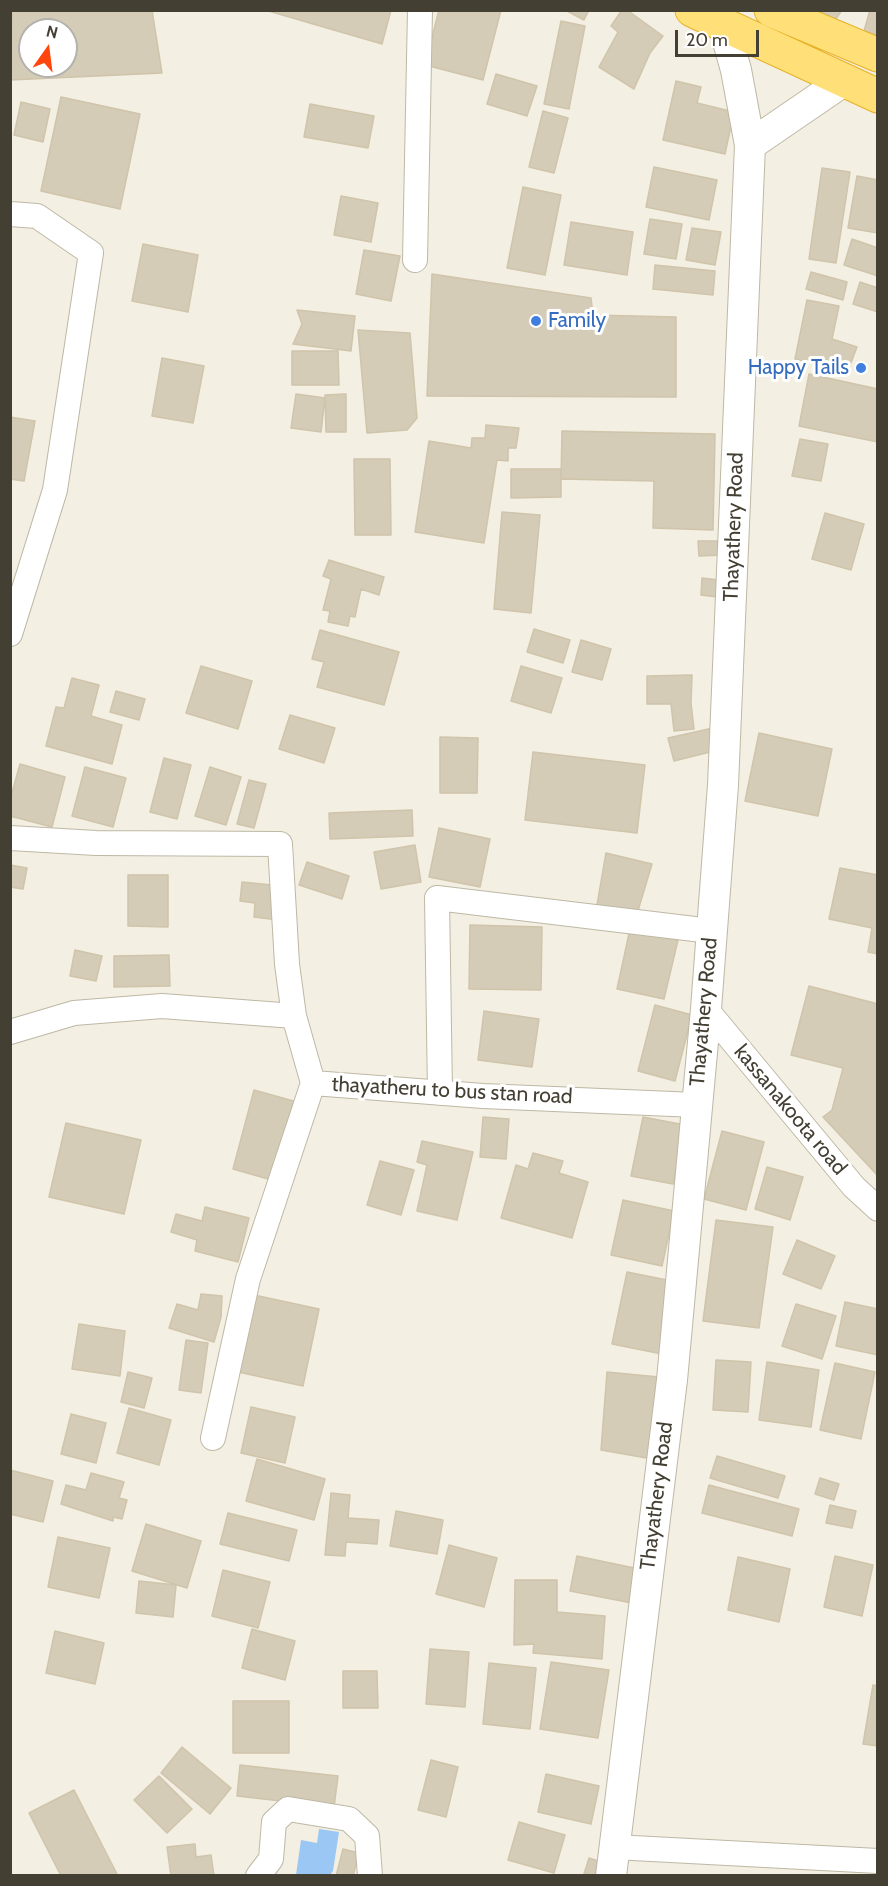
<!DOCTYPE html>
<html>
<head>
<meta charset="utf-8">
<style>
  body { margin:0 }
  #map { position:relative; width:888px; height:1886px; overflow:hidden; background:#f3efe2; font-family:Cabin,sans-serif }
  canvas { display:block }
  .frame { position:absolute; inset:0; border:12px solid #443f33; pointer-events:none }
  .north { position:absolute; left:18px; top:18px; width:60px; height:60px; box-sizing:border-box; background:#fff; border:2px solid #b4b2ad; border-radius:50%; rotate:14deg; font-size:16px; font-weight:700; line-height:24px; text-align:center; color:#443f33 }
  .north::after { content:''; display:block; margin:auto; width:21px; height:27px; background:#ff460d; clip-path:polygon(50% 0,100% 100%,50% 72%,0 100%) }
  .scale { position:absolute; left:675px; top:30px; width:84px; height:27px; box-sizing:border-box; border:3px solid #443f33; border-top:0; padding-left:8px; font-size:18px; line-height:21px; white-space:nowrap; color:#443f33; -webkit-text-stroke:4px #fff; paint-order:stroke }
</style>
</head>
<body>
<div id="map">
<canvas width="888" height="1886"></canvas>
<div class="frame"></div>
<div class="north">N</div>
<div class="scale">20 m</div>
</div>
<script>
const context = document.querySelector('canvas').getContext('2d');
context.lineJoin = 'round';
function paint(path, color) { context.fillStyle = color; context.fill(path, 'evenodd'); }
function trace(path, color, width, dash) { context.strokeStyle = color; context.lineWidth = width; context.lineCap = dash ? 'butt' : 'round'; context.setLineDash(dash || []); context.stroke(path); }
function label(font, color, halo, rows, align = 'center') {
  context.font = font + ' Cabin,sans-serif'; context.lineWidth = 6; context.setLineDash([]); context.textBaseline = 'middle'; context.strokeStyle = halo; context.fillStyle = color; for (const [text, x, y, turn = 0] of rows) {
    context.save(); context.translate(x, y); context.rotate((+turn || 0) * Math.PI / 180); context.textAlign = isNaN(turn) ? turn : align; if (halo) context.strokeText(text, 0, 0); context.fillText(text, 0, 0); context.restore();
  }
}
paint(new Path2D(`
  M319 1829 339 1832 333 1871 330 1875H296L301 1840 317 1843Z`), '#9ac7f4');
const building = new Path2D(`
  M12 10H152L162 73 10 80ZM30 30H66V66H30Z
  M265 10H391L382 44Z
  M439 10H501L483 80 425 65Z
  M565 10H589L584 20Z
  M622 10H627L663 36 650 53 634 89 599 67 618 32 611 26Z
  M817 10H842L834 22Z
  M870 10H878V35L864 31Z
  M561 21 585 26 569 109 544 104Z
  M496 74 537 86 527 116 487 104Z
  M676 81 701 87 697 103 734 112 725 154 663 140Z
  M61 97 140 114 120 209 41 191Z
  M21 102 50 109 43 142 14 135Z
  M310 104 374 116 368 148 304 137Z
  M543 111 568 118 554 173 529 167Z
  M654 167 717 180 709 220 646 207Z
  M822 168 850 172 836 263 809 259Z
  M857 176 878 180V233L848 228Z
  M523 187 561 195 545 275 507 268Z
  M341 196 378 203 371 242 334 235Z
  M650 219 682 224 676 259 644 254Z
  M571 222 633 232 627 275 564 265Z
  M692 228 721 232 715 265 686 260Z
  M852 239 878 248V276L844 265Z
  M143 244 198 255 188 312 132 301Z
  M364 250 400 256 391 301 356 294Z
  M655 265 715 271 713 295 653 289Z
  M811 272 847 282 843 300 806 289Z
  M432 274 591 298 593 315 676 317V397L427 396Z
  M860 282 878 288V312L853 304Z
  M807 300 839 306 832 339 857 347 847 373 795 359Z
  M297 310 355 316 351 351 293 344 302 324Z
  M358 330 410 333 417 418 407 430 367 433Z
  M292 351H338L339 385H292Z
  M162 358 204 366 193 423 152 416Z
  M809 374 878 389V442L799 426Z
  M296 394 325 398 321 432 291 428Z
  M346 394V432H326L325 395Z
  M10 417 35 421 24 481 10 479Z
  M486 425 519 428 516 448H508V461L497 460 484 543 415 532 429 441 471 448 472 438H485Z
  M562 431 715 434 713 530 653 528 654 481 561 479Z
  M800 439 828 444 821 481 792 476Z
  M354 459H390L391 535H355Z
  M511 469H561V497L511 498Z
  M502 512 540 515 531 613 494 609Z
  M825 513 864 524 851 570 812 559Z
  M698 541H723L724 555 699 556Z
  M329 560 384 577 379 595 361 589 355 617 350 616 348 626 328 622 330 611 323 610 331 579 323 576Z
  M702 578 719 580 717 597 701 595Z
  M534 629 570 640 563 663 527 652Z
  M320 630 399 652 384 705 317 687 324 662 312 659Z
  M581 640 611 649 602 680 572 672Z
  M201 666 252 681 238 729 186 713Z
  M521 666 562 678 551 713 511 701Z
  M692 675 691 703 694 729 674 731 671 704H647V676Z
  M72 678 99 685 91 716 122 725 112 764 46 746 56 707 64 708Z
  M116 691 145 699 139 720 110 712Z
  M290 715 335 728 324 763 279 749Z
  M713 728 718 750 674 761 668 738Z
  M759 733 832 749 818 816 745 801Z
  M440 737 478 738 477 793H440Z
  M533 752 645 765 637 833 525 820Z
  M164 758 191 765 177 819 150 812Z
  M20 764 65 777 52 827 10 816V800Z
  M85 767 126 778 113 827 72 816Z
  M210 767 241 777 226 825 195 816Z
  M249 780 266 784 254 828 237 824Z
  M412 810 413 836 330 839 329 813Z
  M439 828 490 839 480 887 429 877Z
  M415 845 421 882 381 889 374 852Z
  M606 853 652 864 637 914 597 905Z
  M307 862 349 876 342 899 299 885Z
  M10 865 27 868 23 889 10 887Z
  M840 868 878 875V954L868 952 872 928 829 919Z
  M128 875H168V927L128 926Z
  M242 882 282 886 278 920 254 917 255 903 240 901Z
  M470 925 542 927 541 990 469 989Z
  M630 929 678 940 664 999 617 989Z
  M75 950 102 956 96 981 70 976Z
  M169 955 170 986 114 987V956Z
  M809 986 878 1004V1176L823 1117 832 1110 843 1068 791 1055Z
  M655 1005 692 1015 675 1081 638 1071Z
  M484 1011 539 1019 532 1067 478 1060Z
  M254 1090 297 1102 275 1181 233 1169Z
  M483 1117 509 1119 506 1159 480 1157Z
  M643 1117 685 1125 673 1184 631 1176Z
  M66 1123 141 1140 124 1214 49 1197Z
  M722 1131 764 1142 746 1210 704 1199Z
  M422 1141 473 1152 457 1220 417 1211 427 1165 417 1162Z
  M533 1153 563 1161 559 1173 588 1182 572 1238 501 1218 516 1165 528 1169Z
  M380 1161 414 1170 401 1215 367 1205Z
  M767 1167 803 1177 790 1220 755 1209Z
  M623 1200 674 1211 662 1266 611 1255Z
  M205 1207 249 1218 238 1262 195 1251 197 1240 171 1232 176 1214 202 1221Z
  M716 1220 773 1227 759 1328 703 1321Z
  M797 1240 835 1256 821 1289 783 1274Z
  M627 1272 677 1282 662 1354 612 1344Z
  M201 1294 222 1296 221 1317 214 1342 169 1328 177 1304 198 1310Z
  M254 1295 319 1309 303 1386 238 1372Z
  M845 1302 878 1309V1355L836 1346Z
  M796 1304 836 1316 822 1359 782 1346Z
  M79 1324 125 1331 120 1376 72 1369Z
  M186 1340 208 1343 201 1393 179 1390Z
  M716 1360 751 1362 748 1412 713 1410Z
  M767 1362 819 1370 811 1427 759 1420Z
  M835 1363 875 1372 861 1439 820 1430Z
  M128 1372 152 1378 144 1408 121 1402Z
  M607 1372 669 1378 658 1460 601 1450Z
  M251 1407 295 1417 285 1463 241 1453Z
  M129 1408 171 1420 159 1465 117 1453Z
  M71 1414 106 1423 96 1463 61 1454Z
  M717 1456 785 1476 778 1498 710 1478Z
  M257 1459 325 1479 314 1520 246 1501Z
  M10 1470 53 1481 43 1522 10 1514Z
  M91 1473 124 1482 119 1498 127 1500 122 1519 113 1517V1521L61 1504 66 1485 86 1490Z
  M820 1478 839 1484 834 1500 815 1494Z
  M709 1485 799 1509 792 1536 702 1513Z
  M331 1493 350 1495 348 1518 379 1520 377 1544 346 1542 345 1556 325 1555Z
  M830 1505 856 1511 852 1528 826 1523Z
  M396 1511 443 1520 437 1554 390 1546Z
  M228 1513 297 1530 289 1561 220 1544Z
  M146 1524 201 1541 187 1588 132 1571Z
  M58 1537 110 1548 99 1598 48 1587Z
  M449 1545 497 1558 484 1607 436 1594Z
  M577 1556 639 1569 632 1603 570 1591Z
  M835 1556 873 1565 862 1616 824 1607Z
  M738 1557 790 1569 779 1622 728 1610Z
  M223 1570 270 1582 258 1628 212 1616Z
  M515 1580H557V1612L605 1616 602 1659 533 1653 534 1644 514 1645Z
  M139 1581 176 1585 173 1617 136 1613Z
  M252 1629 295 1641 285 1680 242 1668Z
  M55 1631 104 1643 95 1684 46 1673Z
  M430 1649 469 1652 465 1707 426 1704Z
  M551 1662 609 1670 598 1738 540 1729Z
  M489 1663 536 1668 530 1729 483 1724Z
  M343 1671H377L378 1708H343Z
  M873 1685 878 1686V1746L863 1744Z
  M233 1701H289V1753H233Z
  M182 1747 231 1788 210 1814 161 1773Z
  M431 1760 458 1767 446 1817 418 1810Z
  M240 1765 338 1776 334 1807 237 1796Z
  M546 1774 599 1786 591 1824 538 1812Z
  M159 1776 192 1809 167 1833 134 1800Z
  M74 1790 118 1876H61L29 1813Z
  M519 1822 565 1835 554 1873 508 1860Z
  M195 1844 196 1857 211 1855 214 1876H171L167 1847Z
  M343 1849 359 1853 353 1876H336Z
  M589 1858 607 1864 603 1876 584 1874Z`);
paint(building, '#d4ccb7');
trace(building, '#d0c4aa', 1.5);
const minor = new Path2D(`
  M10 214 37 216 91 253 55 490 10 634
  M415 260 420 10
  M10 838 96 843 280 844 287 964 294 1016
  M706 1009 854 1187 878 1209
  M10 1032 74 1013 162 1006 294 1016 313 1083 483 1096 696 1105
  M440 1093 437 898 711 931
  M213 1438 248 1279 313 1083
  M614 1847 878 1861
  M258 1876 271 1859 274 1822 288 1809 349 1819 367 1836 370 1876`);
const tertiary = new Path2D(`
  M750 145 842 82
  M611 1876 672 1380 706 1009 723 785 750 145 736 70 724 27`);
const trunk = new Path2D(`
  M692 10 878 96
  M771 10 878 55`);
trace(minor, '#beb8a5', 26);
trace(tertiary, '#beb8a5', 32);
trace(trunk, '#e7b128', 35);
trace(minor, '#fff', 24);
trace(tertiary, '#fff', 30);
trace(trunk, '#ffe078', 33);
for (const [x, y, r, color] of [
  [536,321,6,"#3f7fe0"],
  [861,368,6,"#3f7fe0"]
]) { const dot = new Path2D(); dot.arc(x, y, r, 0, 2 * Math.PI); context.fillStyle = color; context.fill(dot); trace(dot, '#fff', 2); }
label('21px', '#366cbe', '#fff', [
  ["Family",548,321],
  ["Happy Tails",849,368,"right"]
], 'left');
label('21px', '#443f33', '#fff', [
  ["Thayathery Road",734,527,-88],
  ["Thayathery Road",704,1012,-85],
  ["thayatheru to bus stan road",452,1091,3],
  ["kassanakoota road",790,1110,50],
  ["Thayathery Road",657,1496,-83]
]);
</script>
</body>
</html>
